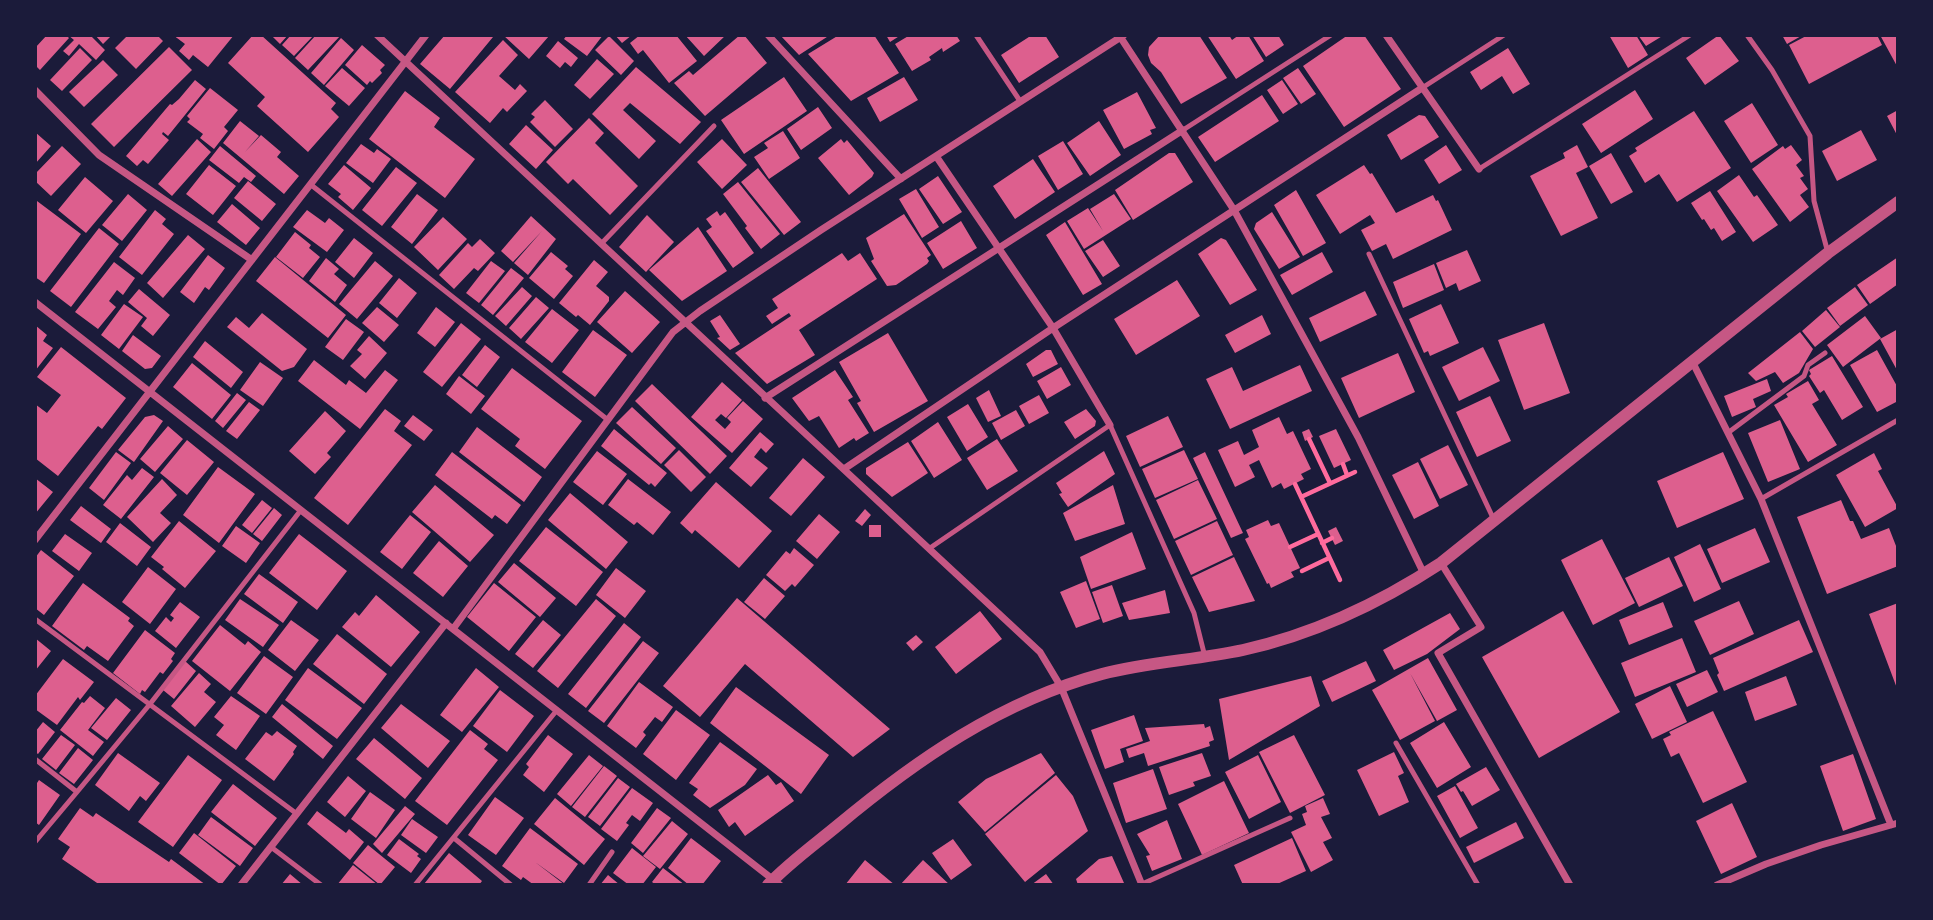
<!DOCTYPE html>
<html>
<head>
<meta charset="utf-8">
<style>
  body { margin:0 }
  #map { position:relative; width:1933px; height:920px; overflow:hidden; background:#1b1b3a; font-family:"Titillium Web",sans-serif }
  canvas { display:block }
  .frame { position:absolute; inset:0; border:37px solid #1b1b3a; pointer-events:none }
</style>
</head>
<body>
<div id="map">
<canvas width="1933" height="920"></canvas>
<div class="frame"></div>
</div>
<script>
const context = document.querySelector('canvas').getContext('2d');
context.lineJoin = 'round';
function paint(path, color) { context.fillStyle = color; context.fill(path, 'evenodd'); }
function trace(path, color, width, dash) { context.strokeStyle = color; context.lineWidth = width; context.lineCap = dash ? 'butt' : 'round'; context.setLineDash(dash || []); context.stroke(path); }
paint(new Path2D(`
  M47 35H66L69 38 40 70 35 65V48Z
  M68 35H90L105 50 96 60 79 44 69 56 63 51 74 40Z
  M95 35H112L103 44Z
  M128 35H157L163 41 136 69 115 48Z
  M173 35H234L208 67 193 55 189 60 179 51 185 44Z
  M253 35H261L336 103 331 109 339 117 308 152 257 106 265 97 228 63Z
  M271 35H288L280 44Z
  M291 35H314L294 56 282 45Z
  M316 35H341L308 70 295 58Z
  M445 35 493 37 450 89 420 64Z
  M503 35H548L549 36 529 59Z
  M567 35H603L587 56 564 39Z
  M615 35H632L622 43Z
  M640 35H676L697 61 669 83 643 50 638 54 630 43Z
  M685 35H726L704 56Z
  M740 35H744L767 63 705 116 674 83 689 71 693 75Z
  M780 35H830L799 55Z
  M839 35H874L899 73 851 101 808 54Z
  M886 35H901L890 42Z
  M910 35H956L960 41 943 52 942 48 929 57 931 60 912 71 895 44Z
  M1032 35H1045L1059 57 1019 83 1001 55Z
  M1160 35H1199L1227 78 1181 104 1161 72 1151 63 1148 55 1149 47Z
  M1207 35H1229L1232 40 1239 35H1248L1264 61 1236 79Z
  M1252 35H1278L1284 45 1266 57Z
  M1348 35H1364L1401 89 1344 127 1303 66Z
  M1609 35H1636L1648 55 1628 68Z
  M1638 35H1664L1646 46Z
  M1719 35 1739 61 1705 85 1686 58Z
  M1782 35H1803L1787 44Z
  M1808 35H1877L1882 45 1809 84 1789 45Z
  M1880 35H1898V68Z
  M609 36 634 61 621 75 595 50Z
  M341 38 354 50 324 85 311 73Z
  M503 40 518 55 499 76 515 90 520 84 527 91 507 112 503 108 490 123 455 92Z
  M558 41 578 58 571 67 565 62 560 68 546 56Z
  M362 45 385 65 380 70 382 73 372 83 370 81 367 85 345 65Z
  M169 47 192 70 114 147 91 124Z
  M80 48 92 60 62 91 50 80Z
  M1508 48 1530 84 1513 94 1502 76 1481 90 1470 72Z
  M597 59 614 74 590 99 574 85Z
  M103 60 118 75 84 107 69 92Z
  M636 67 701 122 680 144 630 103 623 110 656 141 639 159 592 114Z
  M342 68 365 88 349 106 325 86Z
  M1298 68 1316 94 1301 104 1283 78Z
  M784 77 807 111 744 154 721 120Z
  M904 77 918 100 880 122 867 98Z
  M195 80 206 89 168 136 163 132 162 134 169 140 148 164 143 160 137 166 126 156 170 104 172 105 179 99Z
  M1282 80 1298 104 1283 114 1267 90Z
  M210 88 238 110 224 127 228 131 214 149 200 138 203 134 187 122 190 119 187 116Z
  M1635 90 1653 119 1601 153 1582 124Z
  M405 91 440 118 434 127 475 159 445 198 369 139Z
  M1137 92 1156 128 1150 130 1152 134 1124 149 1103 110Z
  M1262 95 1279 121 1215 162 1198 137Z
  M545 100 573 129 555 147 530 122 535 117 531 114Z
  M1752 103 1778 145 1751 163 1724 121Z
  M818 107 832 128 801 150 787 129Z
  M1898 110V137L1887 116Z
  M1694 111 1731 168 1677 202 1659 174 1645 183 1629 156 1637 151 1635 148Z
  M1419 115 1425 116 1439 137 1401 160 1387 135Z
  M589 118 604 133 595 143 638 186 610 215 573 179 568 184 546 162Z
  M240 121 259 136 245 152 261 135 281 152 277 157 299 176 284 194 223 143Z
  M1099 121 1121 155 1090 176 1067 143Z
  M526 125 553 150 536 169 509 144Z
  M1861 130 1877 160 1837 181 1822 151Z
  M783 131 800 158 769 179 754 157 768 148 764 143Z
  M35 132 51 146 35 164Z
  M197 139 211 152 172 196 158 184Z
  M722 139 747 165 722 189 697 162Z
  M841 139 844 143 847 140 874 173 872 177 849 195 818 158Z
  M1063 141 1083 174 1058 190 1038 156Z
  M361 144 374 153 377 149 391 159 373 183 346 163Z
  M1446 145 1462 170 1439 184 1424 160Z
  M1577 145 1588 167 1576 173 1598 218 1561 236 1530 176 1565 158 1563 153Z
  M1791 145 1802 160 1796 165 1804 176 1800 178 1808 189 1800 195 1809 207 1790 222 1752 169 1783 146 1785 149Z
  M62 146 81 164 51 196 35 181V174Z
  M220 146 256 176 251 182 244 177 239 183 209 160Z
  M1169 153H1175L1193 182 1133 220 1115 190Z
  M1611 153 1633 192 1611 204 1589 166Z
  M1033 159 1055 192 1015 219 993 186Z
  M209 165 236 186 213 215 186 194Z
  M344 165 371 188 353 210 338 197 341 194 328 184Z
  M1364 165 1370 174 1372 173 1396 213 1433 195 1436 201 1438 200 1452 230 1393 259 1386 244 1372 251 1361 230 1375 223 1370 215 1340 234 1316 195Z
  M396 167 417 183 382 226 362 210Z
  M758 168 801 222 784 235 741 182Z
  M1739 175 1754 197 1757 195 1778 225 1753 242 1717 191Z
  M938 176 962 212 943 224 919 189Z
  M85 177 113 201 86 233 58 210Z
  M248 181 276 204 262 221 234 198Z
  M738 182 780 234 761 249 745 228 747 226 723 194Z
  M916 189 939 227 922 238 899 199Z
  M1296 190 1326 243 1303 256 1274 205Z
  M1710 191 1736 232 1722 241 1714 228 1711 230 1704 219 1702 220 1691 203Z
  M128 194 147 210 122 241 102 225Z
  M417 194 438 210 412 244 391 227Z
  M1114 194 1131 219 1084 249 1067 221 1088 208 1103 231 1090 209Z
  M37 201 81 234 44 283 35 277V204Z
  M232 204 260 228 246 245 217 222Z
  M155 210 166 219 162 224 174 234 142 275 119 257Z
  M307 210 325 223 329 218 344 230 327 252 293 227Z
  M717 211 720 216 725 212 754 253 733 268 706 231 712 227 706 219Z
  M1272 212 1300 257 1279 269 1254 229 1256 223Z
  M904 214 931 255 927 258 929 261 927 264 896 285 887 286 871 261 874 259 866 238Z
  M647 215 674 242 646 272 619 247Z
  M531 216 556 239 528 275 514 263 542 231 513 262 501 251Z
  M443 217 467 239 438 270 414 247Z
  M961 221 977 248 943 269 927 243Z
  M1065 222 1102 284 1083 295 1046 235Z
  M698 227 727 271 682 301 649 270Z
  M99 228 119 244 71 307 50 291Z
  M295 232 311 245 309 248 320 257 303 278 276 257Z
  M188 235 205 249 163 298 147 283Z
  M354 238 373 253 354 278 335 262Z
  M1221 238 1226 240 1257 290 1230 305 1198 254Z
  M480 239 495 253 478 271 474 268 454 289 439 275 468 243 472 247Z
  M1103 240 1120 266 1103 277 1085 251Z
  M1467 250 1481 281 1459 291 1456 283 1446 288 1436 263Z
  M551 252 568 266 565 269 573 276 554 299 529 278Z
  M1322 252 1333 272 1292 295 1280 275Z
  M842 253 848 261 860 253 877 279 799 330 815 355 767 384 735 353 791 316 789 313 772 324 766 316 778 308 772 299Z
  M208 255 225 268 209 290 205 287 194 303 180 292Z
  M275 257 346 315 328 338 256 281Z
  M1898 257V284L1870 304 1857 285Z
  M326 258 339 269 334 274 347 285 335 302 309 281Z
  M594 260 608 272 596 286 609 297V301L590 325 578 315 576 317 559 303Z
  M375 261 393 276 357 319 339 304Z
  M491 261 505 271 479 303 466 293Z
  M114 262 135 278 123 295 117 290 109 301 116 307 98 329 75 312Z
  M1434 264 1444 290 1403 308 1393 282Z
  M511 268 524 278 493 315 481 305Z
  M399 278 417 293 397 318 379 303Z
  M1177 280 1200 316 1136 355 1114 319Z
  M522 287 532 296 506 326 495 316Z
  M1855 287 1868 305 1840 326 1827 308Z
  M139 289 170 315 153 336 141 326 147 318 128 302Z
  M625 291 660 322 632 353 597 322Z
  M1365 291 1377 315 1320 342 1309 318Z
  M536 297 549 308 521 339 509 328Z
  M124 304 143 317 119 349 101 335Z
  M1441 304 1459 343 1430 356 1428 351 1424 353 1409 319Z
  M377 307 399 325 384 342 362 323Z
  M436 307 455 322 435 347 417 333Z
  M552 309 579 330 552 363 525 342Z
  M1826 310 1840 327 1815 347 1802 331Z
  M262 313 307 349 294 367 282 371 227 327 236 317 249 328Z
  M720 315 740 344 730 350 717 338 720 337 710 321Z
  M1262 315 1271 334 1235 353 1225 335Z
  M1865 316 1881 338 1843 367 1827 345Z
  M346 319 364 332 343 360 325 347Z
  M461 323 481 339 442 387 423 372Z
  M1544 323 1570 393 1524 410 1498 340Z
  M35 325 47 335 43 341 53 348 35 371Z
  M1898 329V372L1880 339Z
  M593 330 627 355 595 397 562 372Z
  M1800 332 1813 349 1799 373 1783 383 1775 372 1756 381 1748 373Z
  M888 333 928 401 874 432 857 403 861 401 839 362Z
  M133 335 161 356 152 368 145 369 122 351Z
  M369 336 387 353 365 379 350 366 362 354 357 350Z
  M205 341 243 372 231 388 193 357Z
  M485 345 500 357 477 387 462 375Z
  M61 347 126 398 102 429 98 426 58 476 35 458V404L47 413 61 395 37 377Z
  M1483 347 1500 381 1459 401 1442 367Z
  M1046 350H1051L1058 364 1033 377 1026 364Z
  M1877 350 1898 388V401L1877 412 1850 365Z
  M1398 353 1415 392 1359 418 1341 378Z
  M1832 356 1863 407 1842 420 1824 390 1820 393 1809 376 1811 374 1809 370Z
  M314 360 346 385 349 380 366 393 385 370 398 380 360 429 298 381Z
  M260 362 283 378 263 406 240 390Z
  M192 363 231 395 212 419 173 387Z
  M1300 365 1312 391 1230 429 1206 379 1232 367 1243 391Z
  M1061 367 1071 385 1047 399 1037 381Z
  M512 368 582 421 545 469 515 446 520 439 481 409Z
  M835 370 853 397 848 400 869 433 856 441 854 438 839 448 819 416 809 421 792 398Z
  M459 376 485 396 471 414 446 394Z
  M1767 379 1771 391 1753 399 1756 407 1732 417 1724 396Z
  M1808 381 1819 400 1812 404 1837 445 1808 462 1774 405 1788 397 1786 394Z
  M722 382 742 400 726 418 721 414 715 420 725 429 731 422 727 418 743 401 763 419 732 453 691 417Z
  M652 384 727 456 710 474 635 401Z
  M989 390 1001 416 988 422 976 398Z
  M237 393 246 400 223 428 215 421Z
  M1039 395 1049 413 1029 424 1019 406Z
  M1490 396 1511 441 1477 457 1456 412Z
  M249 402 260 410 237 439 226 431Z
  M968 404 988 437 967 451 947 417Z
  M632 407 676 448 661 464 616 423Z
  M385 409 401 421 394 431 412 445 348 525 314 498Z
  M1086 409 1096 421 1095 426 1075 439 1064 422Z
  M1016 410 1025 426 1001 440 992 423Z
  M325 411 346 431 327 453 331 457 315 474 289 451Z
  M154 415 163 421 134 462 118 450 145 417Z
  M413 415 433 430 424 441 404 426Z
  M1168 416 1183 447 1140 467 1126 436Z
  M1279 417 1287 434 1293 431 1311 469 1301 474 1304 479 1284 489 1281 483 1272 488 1259 460 1249 465 1255 477 1235 487 1218 450 1238 441 1244 455 1259 447 1252 430Z
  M1780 420 1800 469 1768 482 1748 433Z
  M938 422 962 460 934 478 911 441Z
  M168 426 183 439 155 472 140 459Z
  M477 427 542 477 524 502 459 452Z
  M614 429 667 473 655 487 651 483 649 485 601 446Z
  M1309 429 1313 437 1305 441 1302 432Z
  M1336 429 1351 460 1334 468 1319 436Z
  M760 432 774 444 766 453 761 448 754 457 768 468 751 487 729 468Z
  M997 439 1018 471 987 490 967 458Z
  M187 440 214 462 187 495 160 473Z
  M908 442 928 473 892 497 866 474V468Z
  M1448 445 1468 485 1440 499 1420 459Z
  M679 450 706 477 691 492 664 465Z
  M1184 450 1198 479 1155 498 1142 469Z
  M597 451 627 474 603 505 573 482Z
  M1104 451 1115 474 1068 507 1059 494 1062 493 1056 483Z
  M116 452 131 463 104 500 89 488Z
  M452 452 521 505 507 524 495 515 492 519 435 475Z
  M1205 452 1243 533 1231 538 1193 458Z
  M1723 452 1744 499 1677 528 1657 481Z
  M1874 453 1882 469 1878 471 1898 508 1865 527 1836 475Z
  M803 458 825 477 791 516 769 498Z
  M1418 462 1439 506 1414 519 1392 475Z
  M218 467 255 494 219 543 183 515Z
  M142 468 154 477 121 519 103 505 127 475 132 480Z
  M35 478 53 492 35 514Z
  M162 479 177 495 160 513 171 523 153 542 127 517Z
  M628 479 671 512 653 535 637 522 634 525 608 505Z
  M1198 480 1217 519 1174 539 1156 500Z
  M716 482 772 531 739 568 695 530 692 534 680 523Z
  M435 485 494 535 470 562 412 512Z
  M1113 485 1125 524 1075 541 1063 513Z
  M570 493 628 542 606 569 548 520Z
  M262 500 272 508 252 533 242 525Z
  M1841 500 1850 521H1853L1861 539 1889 528 1898 551V566L1827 594 1797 517Z
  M81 506 111 529 101 543 70 520Z
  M274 508 282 515 262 541 253 534Z
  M865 509 871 515 862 526 855 521Z
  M819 514 840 532 817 559 796 541Z
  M410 515 431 532 402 569 380 552Z
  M1268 520 1271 526 1279 523 1300 568 1291 572 1294 577 1271 588 1269 583 1267 584 1245 539 1249 537 1246 530Z
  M179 521 216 551 185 588 162 569 164 567 151 557Z
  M1217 521 1233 555 1191 575 1175 541Z
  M120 523 151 547 137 566 106 542Z
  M869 525H881V537H869Z
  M236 526 260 543 246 563 222 546Z
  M546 527 603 572 576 606 519 561Z
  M1336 527 1343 541 1335 545 1328 531Z
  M1755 528 1770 562 1722 583 1707 549Z
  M1132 532 1146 569 1091 589 1080 557Z
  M65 534 92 553 79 571 52 551Z
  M299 534 347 571 317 610 269 573Z
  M1602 539 1635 603 1593 625 1561 560Z
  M439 541 468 566 443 597 413 573Z
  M1700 544 1721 589 1694 602 1674 557Z
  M794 548 814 565 795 587 792 584 785 591 766 575 786 551 790 554Z
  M41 550 74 576 44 615 35 608V558Z
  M1234 557 1255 601 1209 612 1192 577Z
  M1669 557 1683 586 1639 607 1625 578Z
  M514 563 556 598 540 617 498 582Z
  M148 567 176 589 150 624 122 602Z
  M616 568 646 591 625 618 596 595Z
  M259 574 298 602 283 623 244 594Z
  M764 578 785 596 765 619 744 602Z
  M1086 581 1100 619 1076 628 1060 592Z
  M83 583 130 618 128 621 134 626 108 661 87 646 84 650 52 626Z
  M494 583 536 617 509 651 467 617Z
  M1112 585 1123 616 1103 623 1092 592Z
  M1165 590 1170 613 1129 620 1122 603Z
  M376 595 420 632 391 667 342 627 355 612 359 616Z
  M737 598 890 729 853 757 745 664 700 717 663 686Z
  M240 599 279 625 263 647 225 620Z
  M596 599 616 616 558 688 537 671Z
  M1739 601 1754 634 1710 655 1694 621Z
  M180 602 200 617 176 648 155 631 166 617 171 622 174 618 170 615Z
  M1663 602 1673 627 1629 645 1619 620Z
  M1898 603V691L1869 614Z
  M980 611 1002 639 956 674 935 647Z
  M1563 611 1620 712 1539 758 1482 657Z
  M1450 613 1460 629 1427 654 1394 670 1383 650Z
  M291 620 319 640 295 671 268 650Z
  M543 620 561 635 533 668 515 654Z
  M1799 620 1813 652 1724 691 1717 675 1719 673 1713 658Z
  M624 623 641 637 586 708 568 694Z
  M220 625 245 645 248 641 261 652 230 691 192 661Z
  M145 630 175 653 171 659 173 661 163 674 160 672 145 692 142 690 140 694 113 673Z
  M337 634 387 674 364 704 313 664Z
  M916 635 923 642 913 651 906 643Z
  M35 638 51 651 35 671Z
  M1682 638 1696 672 1635 697 1621 663Z
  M643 641 659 653 604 723 588 711Z
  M264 656 293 677 266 714 237 693Z
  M1428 658 1457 710 1437 721 1410 673 1435 721 1400 740 1372 690Z
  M63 659 94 682 80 700 78 697 57 725 35 709V696Z
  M185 661 196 671 174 699 163 690Z
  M1366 661 1376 681 1332 702 1322 681Z
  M308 668 362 708 337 739 285 700Z
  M476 668 499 687 462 732 440 715Z
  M1707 670 1718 692 1687 707 1676 684Z
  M199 673 211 684 204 692 216 702 195 727 171 706Z
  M1311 676 1320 706 1229 760 1219 699Z
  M1786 676 1797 705 1755 721 1745 692Z
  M639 682 673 707 662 722 655 717 643 732 646 735 636 748 607 726Z
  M1670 686 1687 722 1652 739 1635 704Z
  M736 687 829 755 801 794 710 723Z
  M500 690 534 716 507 752 473 726Z
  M90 696 105 708 88 730 104 742 93 756 60 730 82 702 84 703Z
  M231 696 260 716 236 750 216 735 224 725 214 717Z
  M116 698 131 710 107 740 91 728Z
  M282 704 333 746 323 759 272 717Z
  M401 704 450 741 428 768 381 728Z
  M676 710 710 735 676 780 643 754Z
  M1713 711 1747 782 1703 803 1679 753 1671 757 1663 739 1671 735 1669 732Z
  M1134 715 1143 741 1120 749 1124 762 1105 769 1091 730Z
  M43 722 55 732 38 754 35 752V732Z
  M1444 722 1471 767 1437 788 1410 743Z
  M1204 724 1205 728 1210 726 1214 740 1209 742 1210 746 1148 766 1144 753 1129 758 1126 749 1150 741 1145 728Z
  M470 730 488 744 484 749 498 760 447 825 415 801Z
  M277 731 297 746 293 752 294 754 274 781 245 759 266 732 272 736Z
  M61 735 75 745 56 770 42 759Z
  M548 735 573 754 544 792 523 775 529 767 526 764Z
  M1294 735 1325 795 1290 813 1259 752Z
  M374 738 422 778 405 799 356 759Z
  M720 742 757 769 745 785 710 808 693 795 698 789 689 783Z
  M78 748 93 760 74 784 59 773Z
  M1394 752 1404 773 1398 776 1409 802 1379 816 1357 770Z
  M118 753 160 783 146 801 140 796 129 811 95 785Z
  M1041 753 1055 773 985 832 958 802 986 779Z
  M1202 753 1211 776 1193 782 1195 786 1169 795 1159 767Z
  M1853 754 1876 819 1843 831 1820 766Z
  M188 755 222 780 173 847 138 822Z
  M589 755 603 766 571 806 557 794Z
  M1258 755 1281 802 1249 819 1225 772Z
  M604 766 617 776 585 817 572 807Z
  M1486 767 1500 790 1472 806 1463 791 1461 792 1456 784Z
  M1153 769 1167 809 1126 823 1113 783Z
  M768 775 776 785 781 782 794 801 745 836 735 822 729 827 718 810Z
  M1056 775 1073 796 1088 831 1025 882 985 834Z
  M348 776 366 791 345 817 327 802Z
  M618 778 630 787 600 826 588 817Z
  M39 780 60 795 39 825 35 822V781L37 783Z
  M1224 781 1249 833 1202 855 1178 804Z
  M233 784 277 818 255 846 211 812Z
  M1455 786 1478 828 1460 838 1437 796Z
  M632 788 653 803 640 821 632 815 626 823 629 825 617 841 601 829Z
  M370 792 395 810 376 838 351 819Z
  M495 797 524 818 496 855 468 835Z
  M555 798 605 839 584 865 534 824Z
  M1323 798 1330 814 1321 817 1332 838 1323 842 1333 860 1311 872 1291 832 1306 825 1302 814 1307 812 1305 806Z
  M1732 803 1757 857 1721 874 1696 821Z
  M405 806 415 814 382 853 373 844Z
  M80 808 93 817 96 813 169 862 171 859 206 885H100L62 859 70 847 58 839Z
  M657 808 671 818 643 853 631 843Z
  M317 811 346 833 349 829 364 842 350 860 307 824Z
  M211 817 253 848 240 866 198 835Z
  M412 819 438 837 426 853 401 835Z
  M1167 820 1182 859 1152 871 1146 856 1150 855 1137 834Z
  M672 821 688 834 660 869 643 856Z
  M1516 822 1524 838 1474 863 1466 847Z
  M530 828 578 864 564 883 535 862 565 885H534L523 877 521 880 502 866Z
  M194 833 236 866 221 885 179 853Z
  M691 838 721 861 702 885H689L668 868Z
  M1292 838 1306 871 1275 885H1243L1234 865Z
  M399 839 419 854 417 856 421 859 411 873 387 855Z
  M953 839 972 865 951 880 932 853Z
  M368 845 395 867 380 885 353 863Z
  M632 848 656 867 642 885H629L613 873Z
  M449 853 482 881 479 885 424 884Z
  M1112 856 1124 883 1117 885H1078L1076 879 1099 859Z
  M865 860 895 885H845Z
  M923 860 950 885H900Z
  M353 865 378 885H337Z
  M663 868 685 885H656L652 882Z
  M290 874 303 885H281Z
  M1046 874 1054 885H1031Z
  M608 875 620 885H600Z`), '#dd5f8e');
trace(new Path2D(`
  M1309 439 1330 483
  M1343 464 1347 475
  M1295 484 1340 580
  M1301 497 1355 472
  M1322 543 1332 538
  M1290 547 1318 534
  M1302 571 1329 558`), '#ff6b9d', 4.5);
trace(new Path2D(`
  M976 35 1020 101
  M1747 35 1772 70 1810 136 1814 201 1828 253
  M1422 88 1504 35
  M1183 130 1331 35
  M1479 169 1690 35
  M310 184 608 420
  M601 244 714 126
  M1369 254 1494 520
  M1729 432 1804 376 1808 365 1825 353
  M1761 499 1898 420
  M930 548 1110 425 1194 613 1205 657
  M35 619 297 814
  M1396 743 1478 885
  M35 759 77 792 35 842
  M77 792 150 704 301 510
  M454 838 511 885
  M271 847 321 885
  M1142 884 1290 818
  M415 885 557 710
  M589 885 612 852`), '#c65784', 5);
trace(new Path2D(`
  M377 35 1040 652 1061 687 1142 885
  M768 35 901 179
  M1119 35 1234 210 1358 437 1424 574
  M1386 35 1479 169
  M35 90 99 155 252 260
  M936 156 1053 328 1110 425
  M35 302 780 885
  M1692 361 1761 499 1891 825
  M765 398 1183 130
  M844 469 1053 328 1422 88
  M35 540 426 35
  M1441 563 1481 627 1438 653 1570 885
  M453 629 673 332 700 311 821 230 1124 35
  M241 885 446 623
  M1717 885 1766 864 1821 845 1898 823`), '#c65784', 7);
trace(new Path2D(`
  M768 885C789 863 814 845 837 826 916 760 1001 701 1102 674 1148 662 1196 660 1243 650 1315 634 1380 603 1441 563L1828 253 1898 202`), '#c65784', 12);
</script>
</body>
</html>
